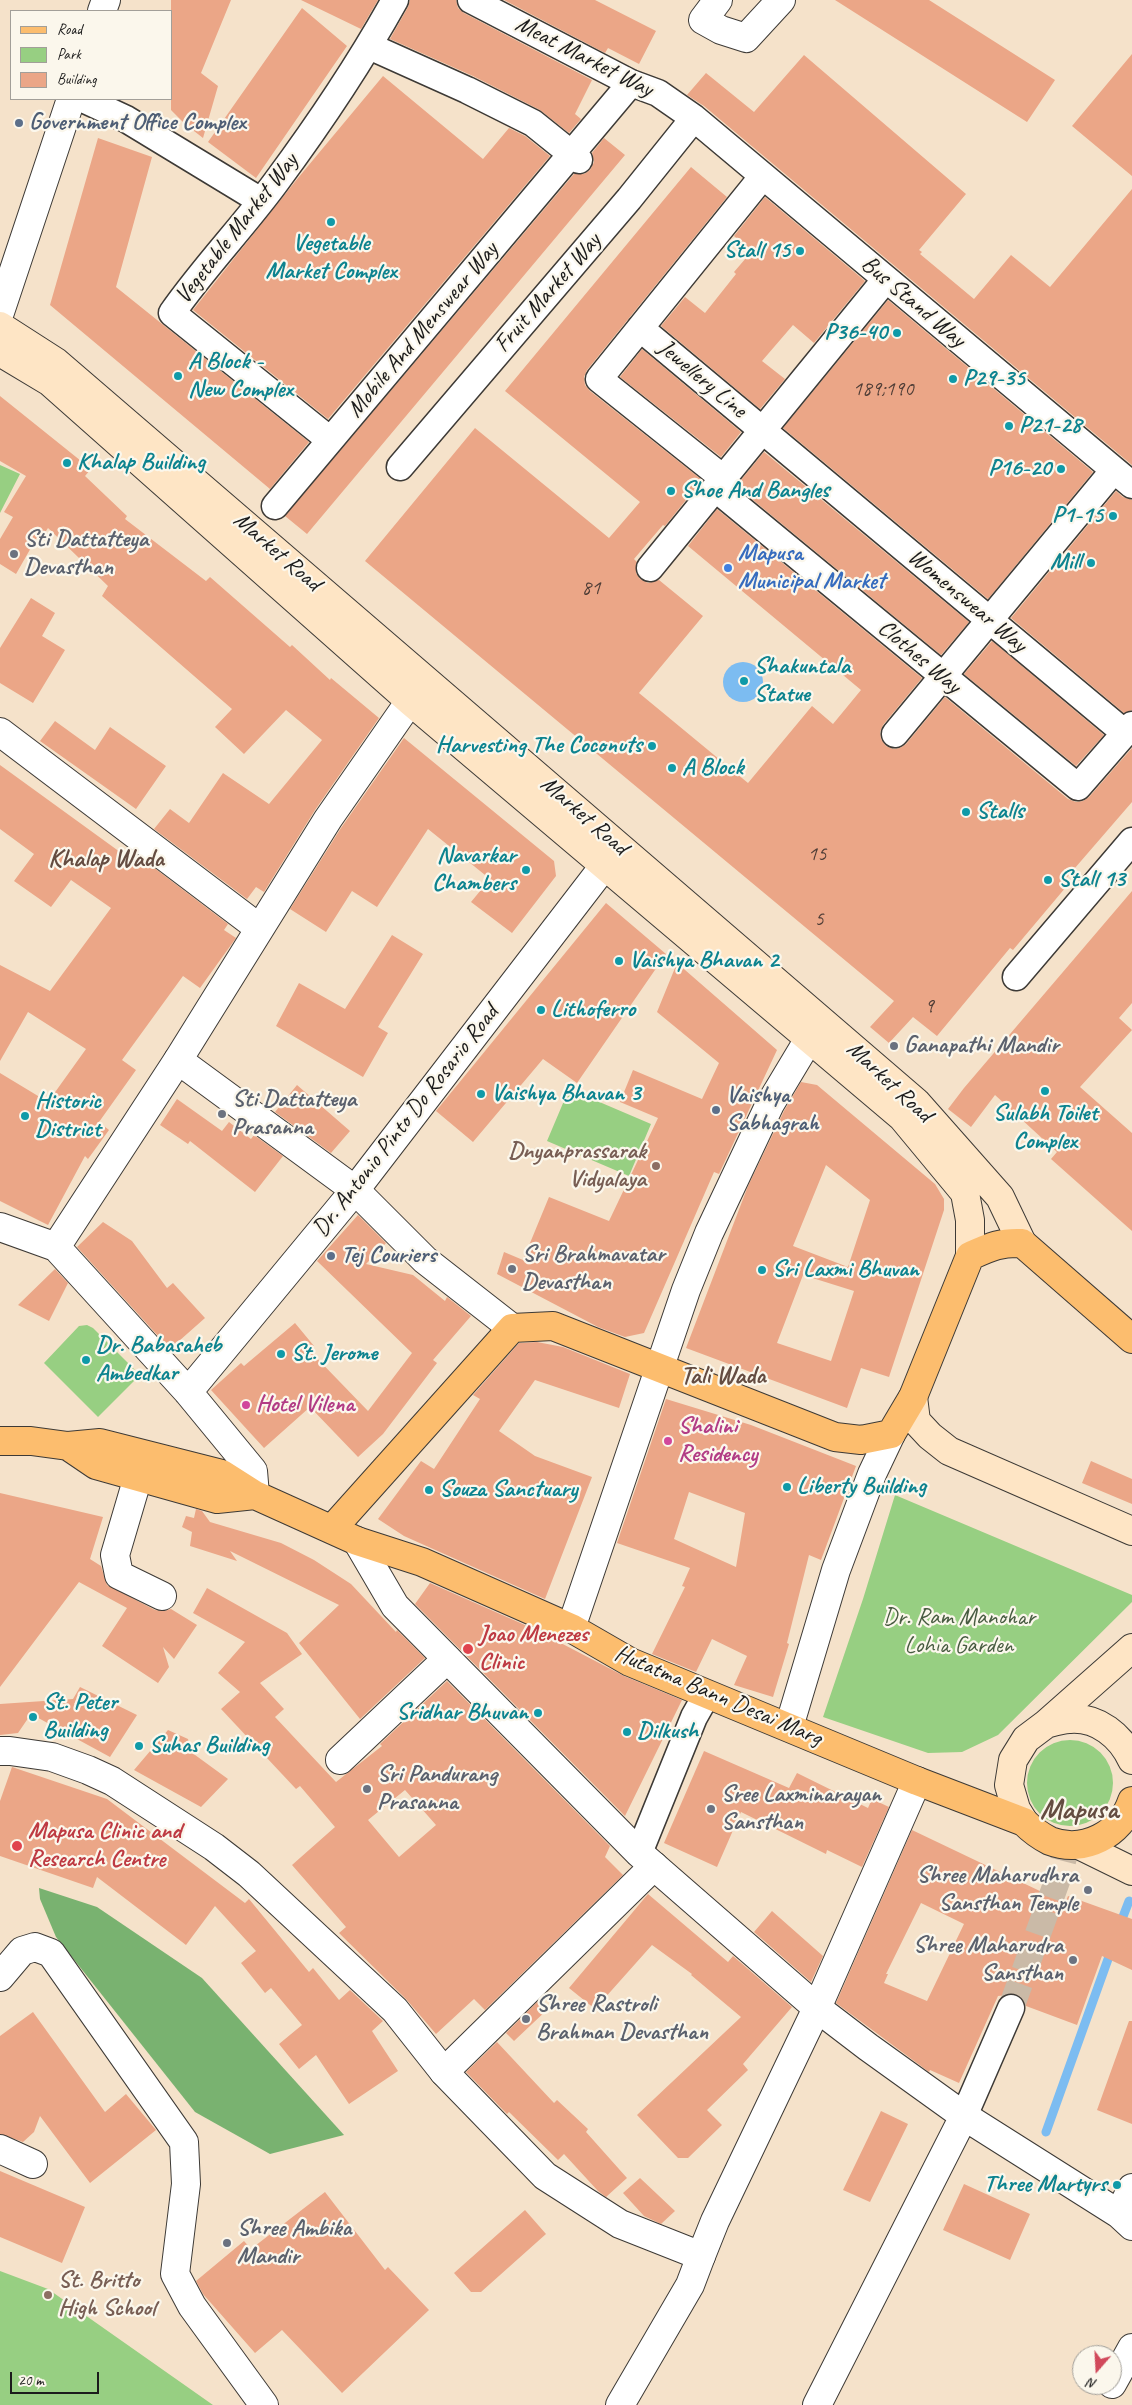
<!DOCTYPE html>
<html>
<head>
<meta charset="utf-8">
<style>
  body { margin:0 }
  #map { position:relative; width:1132px; height:2405px; overflow:hidden; background:#f5e2ca; font-family:Caveat,sans-serif }
  canvas { display:block }
  .legend { position:absolute; left:10px; top:10px; width:162px; height:90px; box-sizing:border-box; background:#fbf7ec; border:1px solid #a29f99; margin:0; padding:6px 9px; list-style:none; font-size:15px; color:#1c1c1c }
  .legend li { display:flex; align-items:center; gap:10px; height:25px }
  .legend b { width:25px; border:1px solid #a29f99 }
  .north { position:absolute; left:1072px; top:2345px; width:50px; height:50px; box-sizing:border-box; background:#fbf7ec; border:1px solid #a29f99; border-radius:50%; rotate:199deg; font-size:14px; font-weight:700; line-height:20px; text-align:center; color:#1c1c1c }
  .north::after { content:''; display:block; margin:auto; width:18px; height:22px; background:#d1495b; clip-path:polygon(50% 0,100% 100%,50% 72%,0 100%) }
  .scale { position:absolute; left:10px; top:2372px; width:89px; height:22px; box-sizing:border-box; border:2px solid #1c1c1c; border-top:0; padding-left:6px; font-size:15px; line-height:18px; white-space:nowrap; color:#1c1c1c; -webkit-text-stroke:4px #fbf7ec; paint-order:stroke }
</style>
</head>
<body>
<div id="map">
<canvas width="1132" height="2405"></canvas>
<ul class="legend">
<li><b style="height:6px;background:#fcbd6e"></b>Road</li>
<li><b style="height:14px;background:#97cf82"></b>Park</li>
<li><b style="height:14px;background:#eba687"></b>Building</li>
</ul>
<div class="north">N</div>
<div class="scale">20 m</div>
</div>
<script>
const context = document.querySelector('canvas').getContext('2d');
context.lineJoin = 'round';
function paint(path, color) { context.fillStyle = color; context.fill(path, 'evenodd'); }
function trace(path, color, width, dash) { context.strokeStyle = color; context.lineWidth = width; context.lineCap = dash ? 'butt' : 'round'; context.setLineDash(dash || []); context.stroke(path); }
function label(font, color, halo, rows, align = 'center') {
  context.font = font + ' Caveat,sans-serif'; context.lineWidth = 4.5; context.setLineDash([]); context.textBaseline = 'middle'; context.strokeStyle = halo; context.fillStyle = color; for (const [text, x, y, turn = 0] of rows) {
    context.save(); context.translate(x, y); context.rotate((+turn || 0) * Math.PI / 180); context.textAlign = isNaN(turn) ? turn : align; if (halo) context.strokeText(text, 0, 0); context.fillText(text, 0, 0); context.restore();
  }
}
paint(new Path2D(`
  M0 465 20 474 0 513Z
  M569 1089 651 1124 629 1176 547 1141Z
  M87 1325 93 1328 140 1375 98 1417 44 1363 79 1326Z
  M895 1495 1132 1595V1602L998 1735 962 1752 928 1753 823 1717 863 1599Z
  M1027 1783a43 43 0 1 1 86 0a43 43 0 1 1-86 0Z
  M0 2271 48 2289 213 2405H0Z`), '#97cf82');
paint(new Path2D(`
  M39 1888 97 1907 202 1978 344 2135 270 2154 195 2112 56 1937 40 1899Z`), '#79b270');
paint(new Path2D(`
  M723 682a20 20 0 1 1 40 0a20 20 0 1 1-40 0Z`), '#7cbcf1');
trace(new Path2D(`
  M1119 1927 1129 1901
  M1046 2132 1112 1948`), '#7cbcf1', 9);
paint(new Path2D(`
  M171 0H231L201 73 218 86 203 138 185 124 171 110Z
  M301 0H378L361 29Z
  M410 0H456L458 8 464 13 592 80 575 114 581 119 569 133 540 110 473 76 390 39 408 7Z
  M504 0H595L656 31 639 64 608 48 605 53Z
  M835 0H929L1055 80 1027 122Z
  M302 8 347 46 256 178 208 142Z
  M1132 54V176L1072 126Z
  M804 55 966 194 919 250 922 252 920 254 974 299 1011 255 1050 287 1132 189V465L704 106 687 95 706 73 754 112Z
  M383 76 483 159 509 128 525 136 550 156 328 419 193 310 298 178Z
  M98 138 152 157 116 287 309 442 270 489 50 305Z
  M604 138 625 155 307 534 285 516 574 174H584L590 170 594 162 592 153Z
  M691 167 727 197 587 370 584 377 585 385 590 391 702 480 665 526 663 525 634 559 637 562 636 573 640 579 648 583 659 580 703 616 639 693 748 783 812 706 833 724 861 690 688 546 717 509 922 678 883 725 880 732 881 739 886 746 893 749 900 748 906 744 945 697 1068 799 1076 802 1083 801 1089 797 1132 748V802L1062 883 1066 887 1013 950 1010 948 937 1036 913 1017 889 1043 870 1027 894 1001 365 561 475 428 609 538 640 502 505 391Z
  M765 197 865 281 814 343 793 325 762 361 785 379 760 409 661 326 685 297 705 313 736 274 734 272 752 251 734 236Z
  M888 300 1093 472 988 599 783 428Z
  M642 349 741 432 721 457 620 377Z
  M0 396 91 469 85 476 127 516 125 519 206 581 210 577 290 647 292 645 330 680 331 678 379 718 315 810 264 892 256 887 247 899 154 829 170 809 189 823 223 773 269 804 322 740 286 710 244 754 215 727 232 709 102 596 108 586 48 528 44 534 40 532 16 574 0 564V539L13 517 4 512 26 476 0 461Z
  M764 452 969 622 941 655 736 486Z
  M1116 491 1123 497 1132 500V710L1124 713 1011 618Z
  M31 598 55 613 42 636 65 650 33 703 0 683V648Z
  M992 641 1104 735 1076 766 964 674Z
  M55 721 95 750 110 727 166 766 136 809 40 741Z
  M404 738 554 861 556 876 512 933 471 902 490 879 428 829 377 907 352 891 326 932 290 909 341 828Z
  M0 765 131 860 136 854 228 924 224 930 236 938 200 988 183 976 122 1060 136 1070 99 1122 109 1130 88 1159 85 1156 48 1225 0 1201V1073L48 1102 86 1049 28 1012 0 1061V965L50 991 111 908 71 880 51 907 14 881 34 854 0 829Z
  M1132 891V1003L1119 1018 1132 1030 1080 1087 1132 1133V1231L1051 1159 1057 1152 995 1095 971 1127 948 1109 964 1088Z
  M606 903 666 954 577 1083 543 1059 473 1142 436 1111Z
  M392 935 423 954 378 1027 388 1033 363 1077 276 1026 299 983 345 1009Z
  M677 963 777 1050 719 1174 714 1172 644 1333 625 1337 598 1327 497 1274 504 1252 523 1260 549 1197 609 1221 658 1118 620 1102 633 1070 702 1099 719 1063 657 1012Z
  M801 1082 817 1085 935 1184 944 1199V1210L889 1377 861 1368 847 1408 686 1348 748 1186 784 1111ZM826 1165 870 1200 848 1267 793 1246ZM803 1275 854 1291 831 1361 777 1343Z
  M297 1085 350 1131 331 1153 275 1112Z
  M177 1099 222 1131 229 1122 251 1139 254 1135 283 1156 255 1192 190 1141 188 1144 160 1125Z
  M358 1215 386 1243 366 1264 413 1275 445 1301 447 1297 471 1316 433 1360 437 1363 383 1434 358 1457 310 1407 264 1448 211 1390 241 1363 244 1366 295 1323 314 1346 309 1350 368 1411 412 1353 317 1261Z
  M103 1222 132 1241 167 1288 173 1283 205 1318 170 1349 77 1247Z
  M55 1269 68 1283 49 1321 18 1305Z
  M537 1342 563 1347 630 1374 619 1408 535 1380 499 1431 535 1456 592 1477 545 1599 404 1536 378 1519 421 1461 434 1469 480 1399 473 1395 519 1343Z
  M666 1399 751 1425 856 1466 821 1560 809 1555 787 1643 789 1644 773 1697 734 1685 747 1656 712 1639 696 1672 652 1654 685 1587 682 1586 690 1568 617 1543ZM689 1492 745 1513 736 1567 674 1539Z
  M1091 1461 1132 1479V1504L1082 1483Z
  M0 1493 103 1517 90 1559 101 1566 107 1585 155 1610 164 1611 171 1609 197 1625 174 1659 163 1647 169 1667 158 1683 102 1646 127 1608 79 1582 0 1687Z
  M196 1509 202 1511 210 1522 281 1543 314 1560 351 1584 396 1632 397 1630 425 1658 360 1719 299 1643 339 1605 230 1551 237 1561 190 1546 192 1532 182 1527 186 1516 194 1518Z
  M430 1583 534 1629 624 1676 682 1700 625 1816 415 1604Z
  M207 1588 287 1633 302 1654 260 1683 284 1709 275 1717 336 1782 382 1746 380 1744 447 1681 610 1846 605 1857 623 1875 485 2010 474 1999 436 2034 406 1999 339 1933 346 1927 292 1865 335 1827 300 1786 296 1789 221 1709 240 1692 218 1673 245 1642 193 1613ZM405 1790 436 1825 399 1857 368 1820Z
  M80 1687 137 1715 110 1757 31 1714 18 1733 0 1735V1704L73 1699Z
  M168 1730 188 1739 191 1752 228 1779 201 1807 134 1770Z
  M704 1751 789 1788 797 1773 868 1808 872 1799 889 1807 862 1867 827 1850 826 1854 741 1812 717 1867 664 1843Z
  M12 1767 107 1799 245 1903 249 1899 309 1972 313 1968 339 2000 350 1990 383 2021 372 2031 398 2071 349 2104 316 2055 299 2069 279 2044 302 2025 271 1988 265 1993 241 1963 256 1951 215 1906 186 1945 97 1877 93 1888 0 1856V1801Z
  M912 1830 1065 1903 1068 1896 1132 1919V1970L1102 1956 1077 2025 1026 2006 1023 1999 1017 1994 998 1996 959 2083 930 2070 929 2072 836 2003ZM921 1903 964 1924 927 2001 884 1983 888 1974H886Z
  M648 1894 728 1962 733 1956 792 2007 743 2064 748 2070 707 2110 722 2125 688 2158H678L637 2115 741 2017 691 1975 692 1974 652 1945 595 2009 569 1988Z
  M772 1911 823 1956 811 1982 754 1932Z
  M540 1999 549 2008 514 2041 506 2033Z
  M33 2012 105 2112 126 2094 156 2130 90 2183 40 2116 34 2132 23 2142 0 2134V2036Z
  M1129 2021H1132V2124L1097 2110Z
  M497 2042 554 2103 557 2100 588 2129 586 2132 627 2178 606 2197 598 2191 564 2154 558 2160 509 2112 507 2114 466 2072Z
  M881 2111 908 2124 870 2202 843 2190Z
  M0 2171 85 2207 62 2263 0 2237Z
  M640 2178 675 2211 661 2224 644 2216 623 2193Z
  M964 2184 1030 2214 1010 2260 943 2230Z
  M325 2192 385 2270 388 2267 429 2310 342 2393 282 2330 255 2353 203 2294 196 2281 244 2241 251 2249Z
  M525 2210 546 2234 481 2292H471L454 2273Z`), '#eba687');
trace(new Path2D(`
  M1011 2008 1060 1873 1067 1845`), '#cabaa7', 26, [26, 13]);
const pedestrian = new Path2D(`
  M471 0 631 83 658 93 694 118 1132 485
  M369 46 467 90 533 123 579 160
  M83 99 126 119 261 201
  M640 328 1125 733
  M330 440 172 313C204 267 243 227 276 182 319 124 360 63 395 0
  M400 467 629 199 694 118
  M723 478 599 379 763 176
  M715 488 1078 787 1132 725
  M275 506 631 83
  M650 568 886 279
  M895 734 1114 470
  M1016 977 1132 841
  M639 1853 694 1717 707 1694
  M964 2116 1011 2008`);
const minor = new Path2D(`
  M718 0 703 20 721 30 746 38 781 0
  M0 732 259 928
  M178 1060 355 1190 425 1260 512 1328
  M138 1477 115 1555 119 1575 162 1596
  M571 1628 686 1290 709 1233 770 1104 809 1039
  M789 1727 836 1570 872 1474 891 1434
  M340 1760 447 1659
  M0 1977 22 1951 35 1947 51 1953 184 2142 186 2184 175 2274 192 2306 264 2405
  M817 2008 917 1781
  M444 2072 654 1866
  M0 2149 33 2164
  M1112 2384 1132 2348
  M620 2405 690 2285 701 2256`);
const tertiary = new Path2D(`
  M102 11 106 0
  M0 312 71 99
  M0 1227 56 1247 188 1392 253 1471 255 1495
  M56 1247 178 1060 328 819 424 681
  M188 1392 355 1190 618 848
  M357 1541 395 1606 639 1853 817 2008 868 2047 964 2116 1119 2214 1132 2226
  M0 1751H10L52 1757 88 1770 112 1781 214 1847 249 1874 395 2010 444 2072 545 2176 620 2224 701 2256 715 2221 817 2008
  M1119 2214 1132 2188
  M817 2405 964 2116`);
const secondary = new Path2D(`
  M0 326 56 362 916 1102 1000 1197 1022 1243
  M0 352 50 382 410 701 902 1117 965 1193 970 1220V1256
  M913 1397 916 1421 930 1436 949 1451 1132 1531
  M1046 1724C1053 1722 1062 1719 1070 1719 1098 1717 1121 1736 1132 1760
  M1024 1822 1016 1809 1009 1785 1013 1760 1026 1739 1046 1724 1132 1648
  M1079 1845 1132 1871`);
const primary = new Path2D(`
  M0 1441H31L68 1446 100 1443 222 1474 255 1495 357 1541 422 1562 571 1628 630 1662 917 1781 1024 1822C1032 1830 1040 1836 1050 1841 1084 1854 1121 1834 1132 1801
  M68 1446 96 1465 217 1499 255 1495
  M332 1529 512 1328 553 1326 835 1437 861 1440 891 1434 913 1397 970 1256C990 1247 1000 1242 1022 1243L1132 1339`);
trace(pedestrian, '#3d3a36', 29);
trace(minor, '#3d3a36', 30);
trace(tertiary, '#3d3a36', 30);
trace(secondary, '#3d3a36', 30);
trace(primary, '#3d3a36', 30);
trace(pedestrian, '#fff', 26);
trace(minor, '#fff', 28);
trace(tertiary, '#fff', 28);
trace(secondary, '#fee5c5', 28);
trace(primary, '#fcbd6e', 28);
for (const [x, y, r, color] of [
  [19,123,5,"#5c6f8a"],
  [331,222,5,"#0f9aa8"],
  [800,251,5,"#0f9aa8"],
  [897,333,5,"#0f9aa8"],
  [178,376,5,"#0f9aa8"],
  [953,379,5,"#0f9aa8"],
  [1009,426,5,"#0f9aa8"],
  [67,463,5,"#0f9aa8"],
  [1061,469,5,"#0f9aa8"],
  [671,491,5,"#0f9aa8"],
  [1113,516,5,"#0f9aa8"],
  [14,554,5,"#6b7280"],
  [1091,563,5,"#0f9aa8"],
  [728,568,5,"#3f7fe0"],
  [744,681,5,"#0f9aa8"],
  [652,746,5,"#0f9aa8"],
  [672,768,5,"#0f9aa8"],
  [966,812,5,"#0f9aa8"],
  [526,870,5,"#0f9aa8"],
  [1048,880,5,"#0f9aa8"],
  [619,961,5,"#0f9aa8"],
  [541,1010,5,"#0f9aa8"],
  [894,1046,5,"#6b7280"],
  [1045,1091,5,"#0f9aa8"],
  [481,1094,5,"#0f9aa8"],
  [716,1110,5,"#5c6f8a"],
  [222,1114,5,"#6b7280"],
  [25,1116,5,"#0f9aa8"],
  [656,1166,5,"#8d6e63"],
  [331,1256,5,"#5c6f8a"],
  [512,1269,5,"#6b7280"],
  [762,1270,5,"#0f9aa8"],
  [281,1354,5,"#0f9aa8"],
  [86,1360,5,"#0f9aa8"],
  [246,1405,5,"#d1479c"],
  [668,1441,5,"#d1479c"],
  [787,1487,5,"#0f9aa8"],
  [429,1490,5,"#0f9aa8"],
  [468,1649,6,"#e0444e"],
  [538,1713,5,"#0f9aa8"],
  [33,1717,5,"#0f9aa8"],
  [627,1732,5,"#0f9aa8"],
  [139,1746,5,"#0f9aa8"],
  [367,1789,5,"#6b7280"],
  [711,1809,5,"#6b7280"],
  [17,1846,6,"#e0444e"],
  [1088,1890,5,"#6b7280"],
  [1073,1960,5,"#6b7280"],
  [526,2019,5,"#6b7280"],
  [1117,2185,5,"#0f9aa8"],
  [227,2243,5,"#6b7280"],
  [48,2295,5,"#8d6e63"]
]) { const dot = new Path2D(); dot.arc(x, y, r, 0, 2 * Math.PI); context.fillStyle = color; context.fill(dot); trace(dot, '#fbf7ec', 2); }
label('21px', '#503e37', null, [
  ["189;190",883,389],
  ["81",591,588],
  ["15",817,854],
  ["5",819,919],
  ["9",929,1006]
]);
label('24px', '#1c1c1c', '#fbf7ec', [
  ["Meat Market Way",584,57,27],
  ["Vegetable Market Way",237,229,-52],
  ["Fruit Market Way",548,293,-49],
  ["Bus Stand Way",913,302,40],
  ["Mobile And Menswear Way",423,330,-50],
  ["Jewellery Line",702,379,40],
  ["Market Road",277,552,41],
  ["Womenswear Way",967,601,40],
  ["Clothes Way",919,657,40],
  ["Market Road",584,816,41],
  ["Market Road",889,1082,43],
  ["Dr. Antonio Pinto Do Rosario Road",406,1121,-52],
  ["Hutatma Bann Desai Marg",718,1696,23]
]);
label('bold 24px', '#4e5e75', '#fbf7ec', [
  ["Government Office Complex",29,123],
  ["Vaishya",726,1096],
  ["Sabhagrah",726,1124],
  ["Tej Couriers",341,1256]
], 'left');
label('bold 24px', '#0d838f', '#fbf7ec', [
  ["Vegetable",331,244,"center"],
  ["Market Complex",331,272,"center"],
  ["Stall 15",790,251,"right"],
  ["P36-40",887,333,"right"],
  ["A Block -",188,362],
  ["New Complex",188,390],
  ["P29-35",963,379],
  ["P21-28",1019,426],
  ["Khalap Building",77,463],
  ["P16-20",1051,469,"right"],
  ["Shoe And Bangles",681,491],
  ["P1-15",1103,516,"right"],
  ["Mill",1081,563,"right"],
  ["Shakuntala",754,667],
  ["Statue",754,695],
  ["Harvesting The Coconuts",642,746,"right"],
  ["A Block",682,768],
  ["Stalls",976,812],
  ["Navarkar",516,856,"right"],
  ["Chambers",516,884,"right"],
  ["Stall 13",1058,880],
  ["Vaishya Bhavan 2",629,961],
  ["Lithoferro",551,1010],
  ["Vaishya Bhavan 3",491,1094],
  ["Historic",35,1102],
  ["District",35,1130],
  ["Sulabh Toilet",1045,1114,"center"],
  ["Complex",1045,1142,"center"],
  ["Sri Laxmi Bhuvan",772,1270],
  ["Dr. Babasaheb",96,1346],
  ["Ambedkar",96,1374],
  ["St. Jerome",291,1354],
  ["Liberty Building",797,1487],
  ["Souza Sanctuary",439,1490],
  ["St. Peter",43,1703],
  ["Building",43,1731],
  ["Sridhar Bhuvan",528,1713,"right"],
  ["Dilkush",637,1732],
  ["Suhas Building",149,1746],
  ["Three Martyrs",1107,2185,"right"]
], 'left');
label('bold 24px', '#5b616d', '#fbf7ec', [
  ["Sti Dattatteya",24,540],
  ["Devasthan",24,568],
  ["Ganapathi Mandir",904,1046],
  ["Sti Dattatteya",232,1100],
  ["Prasanna",232,1128],
  ["Sri Brahmavatar",522,1255],
  ["Devasthan",522,1283],
  ["Sri Pandurang",377,1775],
  ["Prasanna",377,1803],
  ["Sree Laxminarayan",721,1795],
  ["Sansthan",721,1823],
  ["Shree Maharudhra",1078,1876,"right"],
  ["Sansthan Temple",1078,1904,"right"],
  ["Shree Maharudra",1063,1946,"right"],
  ["Sansthan",1063,1974,"right"],
  ["Shree Rastroli",536,2005],
  ["Brahman Devasthan",536,2033],
  ["Shree Ambika",237,2229],
  ["Mandir",237,2257]
], 'left');
label('bold 24px', '#366cbe', '#fbf7ec', [
  ["Mapusa",738,554],
  ["Municipal Market",738,582]
], 'left');
label('bold 24px', '#785e54', '#fbf7ec', [
  ["Dnyanprassarak",646,1152],
  ["Vidyalaya",646,1180],
  ["St. Britto",58,2281,"left"],
  ["High School",58,2309,"left"]
], 'right');
label('bold 24px', '#b23c85', '#fbf7ec', [
  ["Hotel Vilena",256,1405],
  ["Shalini",678,1427],
  ["Residency",678,1455]
], 'left');
label('24px', '#475b40', '#fbf7ec', [
  ["Dr. Ram Manohar",959,1618],
  ["Lohia Garden",959,1646]
]);
label('bold 24px', '#be3a42', '#fbf7ec', [
  ["Joao Menezes",479,1635],
  ["Clinic",479,1663],
  ["Mapusa Clinic and",28,1832],
  ["Research Centre",28,1860]
], 'left');
label('bold 25px', '#644c41', '#fbf7ec', [
  ["Khalap Wada",106,859],
  ["Tali Wada",723,1376]
]);
label('bold 29px', '#644c41', '#fbf7ec', [
  ["Mapusa",1079,1810]
]);
</script>
</body>
</html>
